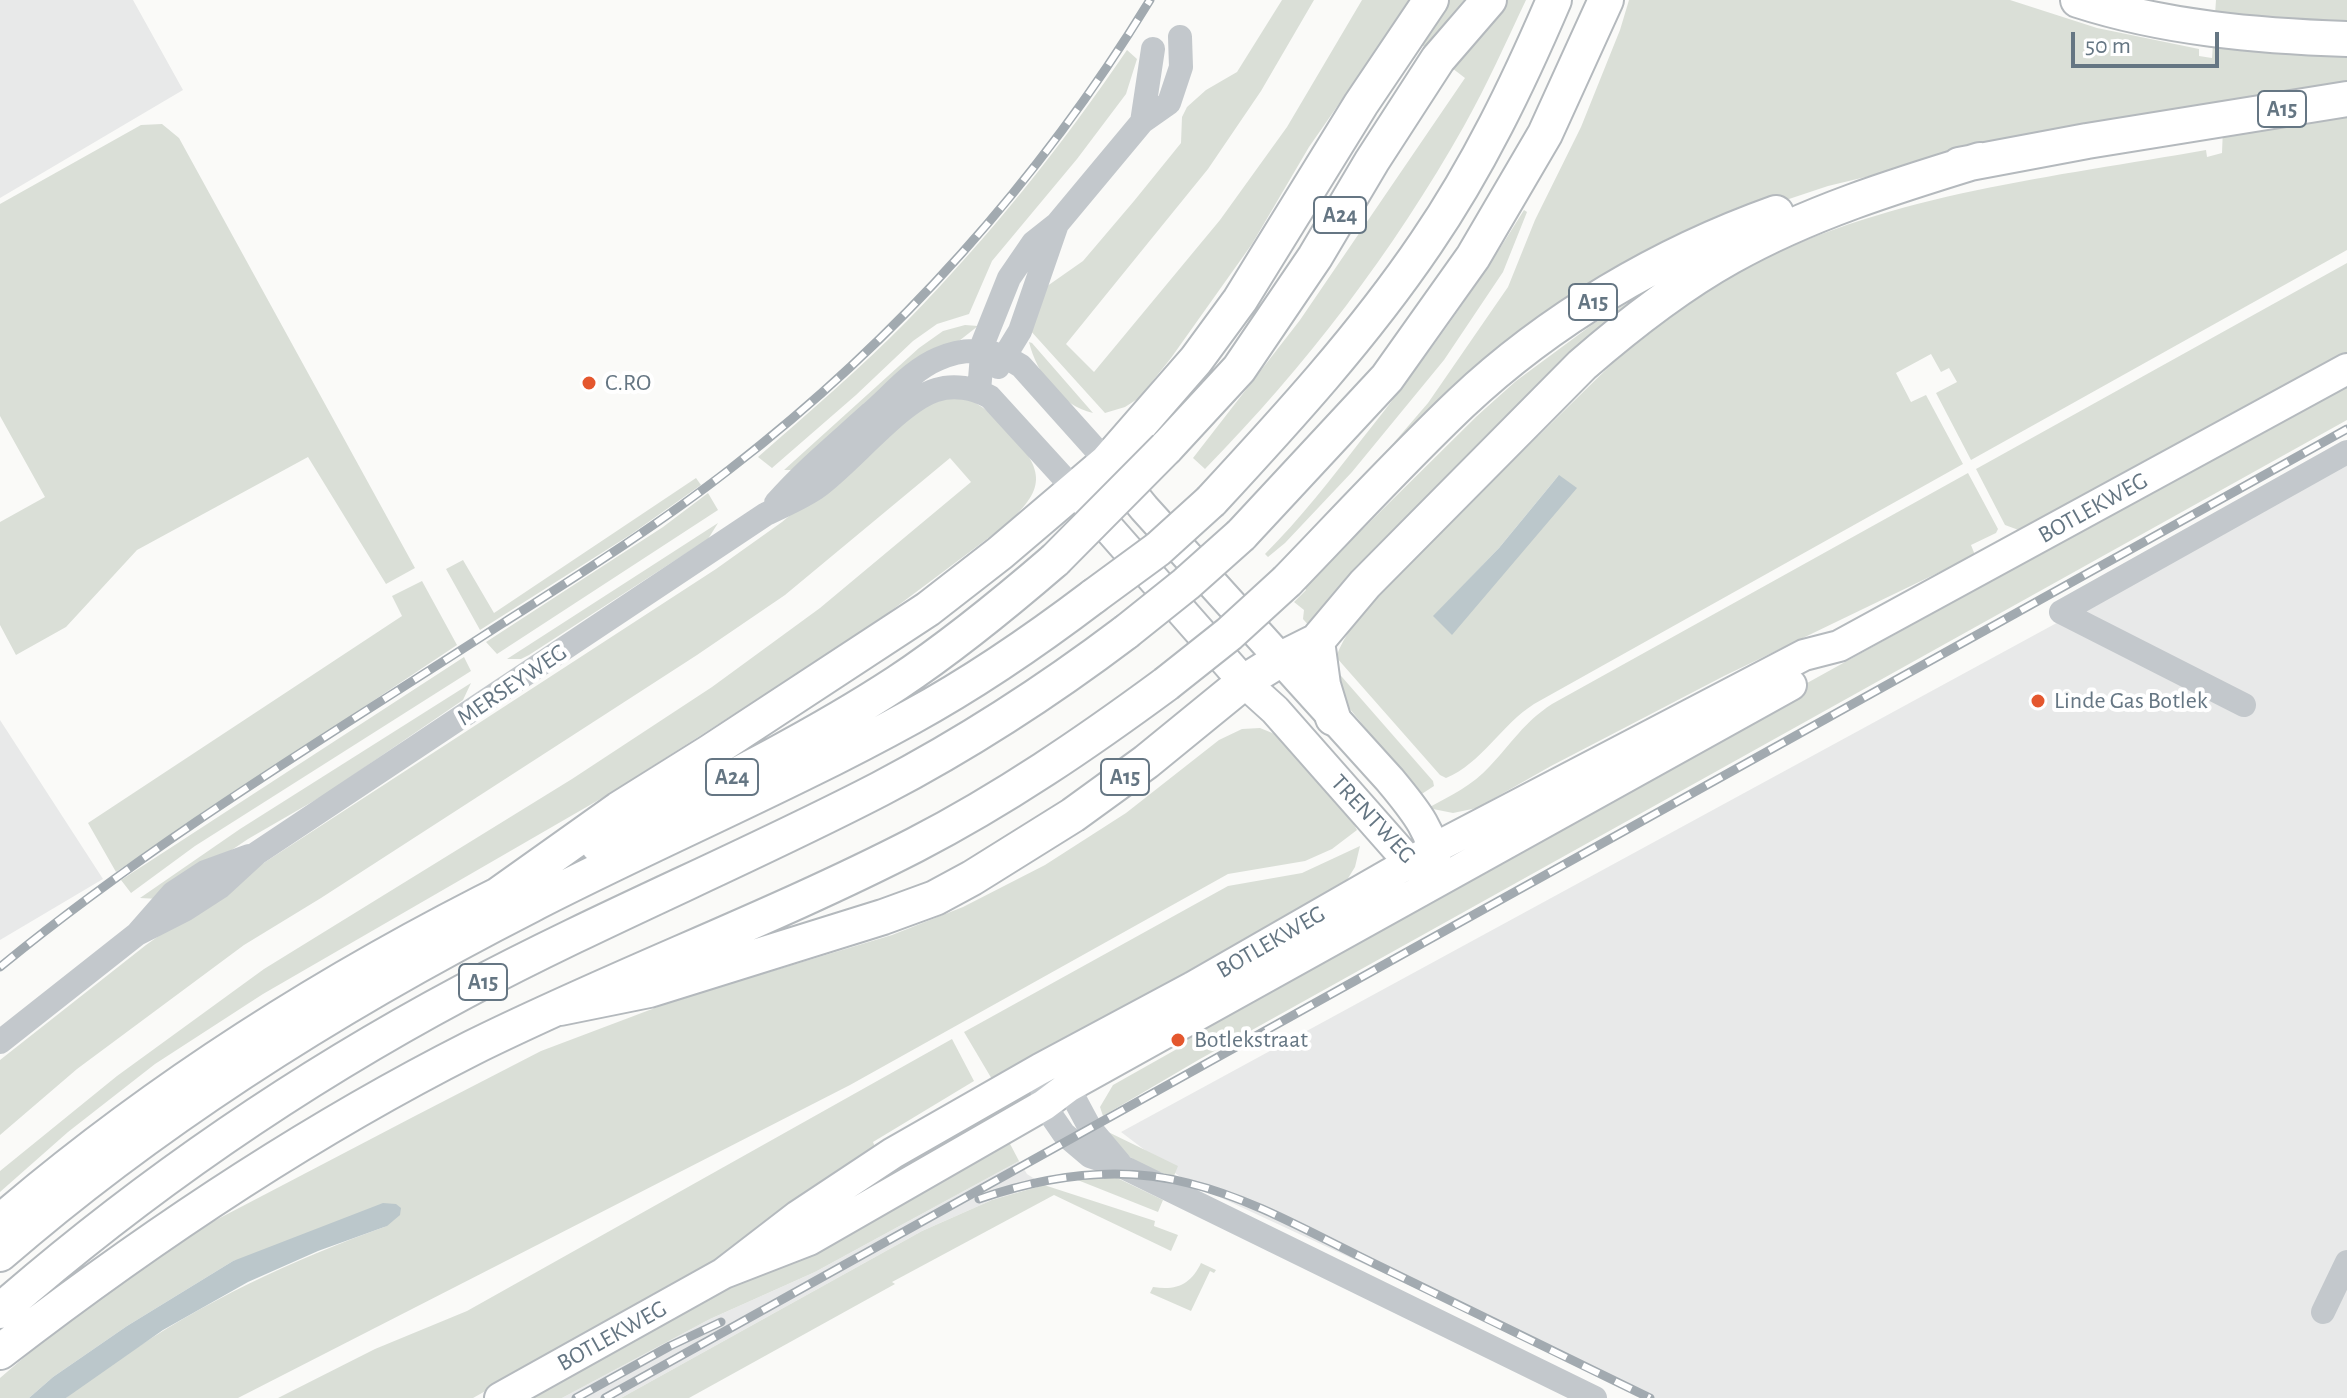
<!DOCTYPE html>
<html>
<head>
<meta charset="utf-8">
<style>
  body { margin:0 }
  #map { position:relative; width:2347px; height:1398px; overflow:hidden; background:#fafaf8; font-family:"Alegreya Sans",sans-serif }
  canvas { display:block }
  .scale { position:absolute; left:2071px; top:32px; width:148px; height:36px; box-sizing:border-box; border:4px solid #657683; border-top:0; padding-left:10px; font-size:24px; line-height:28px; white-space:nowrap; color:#657683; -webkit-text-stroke:6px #fff; paint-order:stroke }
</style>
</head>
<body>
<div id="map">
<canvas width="2347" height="1398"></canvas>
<div class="scale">50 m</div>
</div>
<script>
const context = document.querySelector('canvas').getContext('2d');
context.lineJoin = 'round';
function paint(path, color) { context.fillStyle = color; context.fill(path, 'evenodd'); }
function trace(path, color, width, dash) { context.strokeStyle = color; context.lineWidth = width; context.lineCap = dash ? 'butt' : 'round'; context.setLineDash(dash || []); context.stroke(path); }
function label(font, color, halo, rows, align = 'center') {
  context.font = font + ' "Alegreya Sans",sans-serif'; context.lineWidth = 8; context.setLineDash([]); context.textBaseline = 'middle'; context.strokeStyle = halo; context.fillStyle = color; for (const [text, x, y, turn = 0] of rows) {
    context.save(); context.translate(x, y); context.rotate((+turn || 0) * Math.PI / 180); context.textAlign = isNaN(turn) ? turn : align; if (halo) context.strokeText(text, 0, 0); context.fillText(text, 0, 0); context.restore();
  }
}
paint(new Path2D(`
  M0 0H133L183 90 0 198Z
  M2347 465V1398H1653L1187 1182 1121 1132Z
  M0 720 103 879 0 940Z
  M1019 1161 1027 1174 1044 1185 992 1200 922 1231 621 1398H562L710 1319 815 1272Z`), '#e8e9e9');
paint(new Path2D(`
  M1282 0H1314L1261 91 1208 169 1066 344 1094 372 1220 220 1287 127 1362 0H1411L1309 147 1252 244 1171 358 1139 398 1125 407 1105 413 1029 329 1043 289 1083 261 1134 201 1181 143 1182 117 1187 107 1206 90 1237 72Z
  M1447 0H1526C1506 42 1487 85 1464 126 1393 252 1306 366 1205 469L1193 458 1300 320 1465 78 1418 42Z
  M1629 0H2010L2097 28 2199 49V56L2212 58 2216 0H2347V250L1971 460 1936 393 1957 382 1949 368 1941 372 1931 354 1896 373 1911 402 1926 395 1963 464 1534 704C1501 725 1482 763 1446 778L1440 775 1336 657C1345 634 1359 616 1374 597L1624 352C1665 319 1707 288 1754 264 1893 193 2055 177 2206 150L2207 157 2222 153 2224 103 1907 167 1828 186 1759 209 1659 254 1329 518 1428 403 1508 287 1535 220 1581 127 1620 30ZM1559 475 1452 634 1434 616 1499 548Z
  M1127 50 1137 59 1126 94 1077 159 992 261 969 314 937 324 913 341 856 395 772 468 758 457C808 413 860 369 907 321 989 237 1061 147 1127 50Z
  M162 124 179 138 415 568 386 584 308 457 137 550 66 627 16 655 0 625V522L45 497 0 416V204L141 125Z
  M1524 210 1527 212 1503 272 1444 360 1352 472 1285 543 1268 557 1265 554C1301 518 1331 479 1362 439 1421 365 1475 290 1524 210Z
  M2347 263V355L2024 532 2005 525 1976 469Z
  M1658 284 1310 627 1303 619 1304 610 1294 602 1306 590 1304 587 1477 416 1516 381 1593 324Z
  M965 325 978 326 795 470H784L919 348 943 331Z
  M1029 342 1032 343 1093 413C1060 405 1037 374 1029 342Z
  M2347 384V420L1200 1059 1103 1116 1100 1107 1113 1085 1184 1045 1182 1040 1251 991Z
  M963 397C983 405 993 415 1007 430 1046 471 1047 489 1003 527L864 631 609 794 263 994 155 1064 68 1132 0 1192V1171L117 1076 264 969 572 779 712 687 820 608 971 482 950 458 785 595 697 655 321 898 244 945 77 1069 0 1135V1060L146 945 239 879 716 569 782 522 911 415 938 399Z
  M1968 473 1998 529 1996 533 1971 545 1975 555 1724 676 1551 766 1477 808 1453 813 1428 808C1450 796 1473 785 1490 766 1513 742 1523 723 1552 704Z
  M696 478 701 485 630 535 480 630 446 569 463 560 494 613Z
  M708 493 718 510 497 654 486 642 663 527Z
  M718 523 708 539 529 655 521 659H507Z
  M422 581 457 645 116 872 88 823 402 616 392 596Z
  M464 657 471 671 195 846 131 893 121 880Z
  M1335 669 1433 781 1434 786 1414 799 1392 760 1344 702Z
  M471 683 463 700 324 795 248 839 159 899 140 898 240 829Z
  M1260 728 1282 737 1351 819 1357 830 1332 849 1305 861 1228 874 850 1085 238 1398H66C82 1383 102 1372 120 1359 204 1301 292 1260 387 1226L233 1261 127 1326 53 1377 29 1398H0V1378L49 1336 172 1243 413 1117 541 1051 676 1000 892 935 963 907 1045 865 1126 813 1219 740 1242 729Z
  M1360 846 1355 867 1342 888 996 1086 964 1032 1228 886 1302 873Z
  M952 1039 974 1081 873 1142 875 1147 848 1172 691 1276 473 1398H278L375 1349 467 1311Z
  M1102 1129 1178 1166 1174 1176C1147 1171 1117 1152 1102 1129Z
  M1008 1140 1019 1161 815 1272 710 1319 562 1398H523L731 1282Z
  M1104 1177H1115L1163 1200 1158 1212 1075 1179H1104Z
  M1044 1185 1155 1221 1154 1226 1178 1235 1171 1251 1054 1195 892 1282 895 1284 689 1398H621L922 1231 992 1200Z
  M1201 1263 1216 1270 1214 1273 1210 1271 1191 1311 1150 1293 1153 1287C1177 1291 1191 1284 1201 1263Z`), '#dadfd7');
paint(new Path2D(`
  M1559 475 1577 488 1452 635 1433 616 1499 548Z
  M383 1203 396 1204 401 1208 400 1215 387 1226 318 1251 248 1282 163 1330 66 1398H29L53 1377 127 1326 233 1261Z`), '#bbc7cb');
const major = new Path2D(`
  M1113 470 1144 508 1390 780C1411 806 1434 831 1436 866
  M1074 489 1244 682 1275 710 1410 863 1425 873
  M724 1273 798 1216 893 1153 1040 1069 1193 987 1435 848 1804 655 1839 646 2347 369
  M500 1398 724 1273 809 1240 1044 1105 1068 1087 1791 685`);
const highway = new Path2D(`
  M2078 0C2165 28 2257 36 2347 39
  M1959 165 2087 141 2347 99
  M1166 448 1239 369 1315 257 1372 161 1438 59 1489 0
  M1211 501C1287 419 1363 336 1426 243 1478 167 1518 84 1554 0
  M1241 535 1387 378 1473 257 1545 134 1606 0
  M1287 581C1345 521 1401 460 1461 403 1550 319 1661 254 1776 213
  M1317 641 1323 685 1333 718
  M598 845C699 794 802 745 897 683 953 646 1004 604 1055 560
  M498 895 619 809 710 752 928 609 1000 553 1107 462 1196 360 1240 300 1361 104 1431 0
  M560 1008 649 990 883 917 935 898 972 878 1073 815 1146 762 1244 682 1281 659 1317 641 1365 584 1582 365C1627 326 1678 286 1730 257 1808 213 1895 186 1980 160
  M0 1222C156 1088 334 976 518 885
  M0 1254C160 1115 343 1001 531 905 657 840 788 785 911 717 975 682 1036 640 1094 596
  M0 1311C141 1188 298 1080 463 992 600 919 743 860 880 789 966 744 1048 691 1126 632
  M0 1352C149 1237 304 1133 472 1048 617 976 771 919 915 845 1004 799 1086 743 1166 684`);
trace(major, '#b5babe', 34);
trace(highway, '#b4b9bd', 38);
trace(new Path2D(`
  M1142 122 1153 49
  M998 367 1020 331 1057 224
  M979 391 983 343 1009 278 1033 243 1057 224 1142 122 1169 103 1181 67 1180 37
  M776 503C805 470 838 443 871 413 892 395 912 370 938 359 967 346 996 349 1021 366L1107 462
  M2061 612 2347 452
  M2061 612 2244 705
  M137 934 186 909 220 887 257 853 766 514C783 506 801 498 816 488 850 464 900 401 936 390 954 384 974 388 990 397L1074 489
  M0 1042 137 934 173 893 205 872 249 856
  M1040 1069 1044 1105 1064 1134 1090 1156 1123 1167 1595 1398
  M1055 1079 1068 1087 1090 1128 1122 1166
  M2323 1312 2347 1262`), '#c3c8cc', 24);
trace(major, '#fff', 30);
trace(highway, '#fff', 34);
const rail = new Path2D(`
  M0 967C157 838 333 733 503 623 580 574 658 525 730 469 897 340 1040 180 1150 0
  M979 1199C1045 1176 1118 1165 1188 1183 1253 1199 1311 1233 1371 1262 1464 1308 1557 1353 1650 1398
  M576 1398 670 1346 721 1322
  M605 1398 2347 429`);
trace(rail, '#a2aab0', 9);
trace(rail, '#fff', 6, [18]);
const highwayBridge = new Path2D(`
  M1055 560 1166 448
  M1094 596 1158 549 1211 501
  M1126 632 1186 584 1241 535
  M1166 684 1229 634 1287 581`);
trace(highwayBridge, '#b4b9bd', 38, []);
trace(highwayBridge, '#fff', 34);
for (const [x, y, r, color] of [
  [589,383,8,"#e4572e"],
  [2038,701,8,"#e4572e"],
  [1178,1040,8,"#e4572e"]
]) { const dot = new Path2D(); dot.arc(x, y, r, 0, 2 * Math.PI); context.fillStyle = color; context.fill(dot); trace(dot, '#fff', 3); }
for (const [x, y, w] of [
  [2282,109,48],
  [1340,215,52],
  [1593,302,48],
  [732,777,52],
  [1125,777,48],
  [483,982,48]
]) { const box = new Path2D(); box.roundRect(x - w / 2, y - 18, w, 36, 6); context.fillStyle = '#fff'; context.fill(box); trace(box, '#657683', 2); }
label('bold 22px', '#657683', null, [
  ["A15",2282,109],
  ["A24",1340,215],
  ["A15",1593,302],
  ["A24",732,777],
  ["A15",1125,777],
  ["A15",483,982]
]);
label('24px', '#657683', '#fff', [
  ["C.RO",605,383],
  ["Linde Gas Botlek",2054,701],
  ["Botlekstraat",1194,1040]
], 'left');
label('24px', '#657683', '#fff', [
  ["BOTLEKWEG",2093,508,-29],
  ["MERSEYWEG",512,685,-34],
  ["TRENTWEG",1373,819,47],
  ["BOTLEKWEG",1271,942,-30],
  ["BOTLEKWEG",612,1336,-29]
]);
</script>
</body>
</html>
